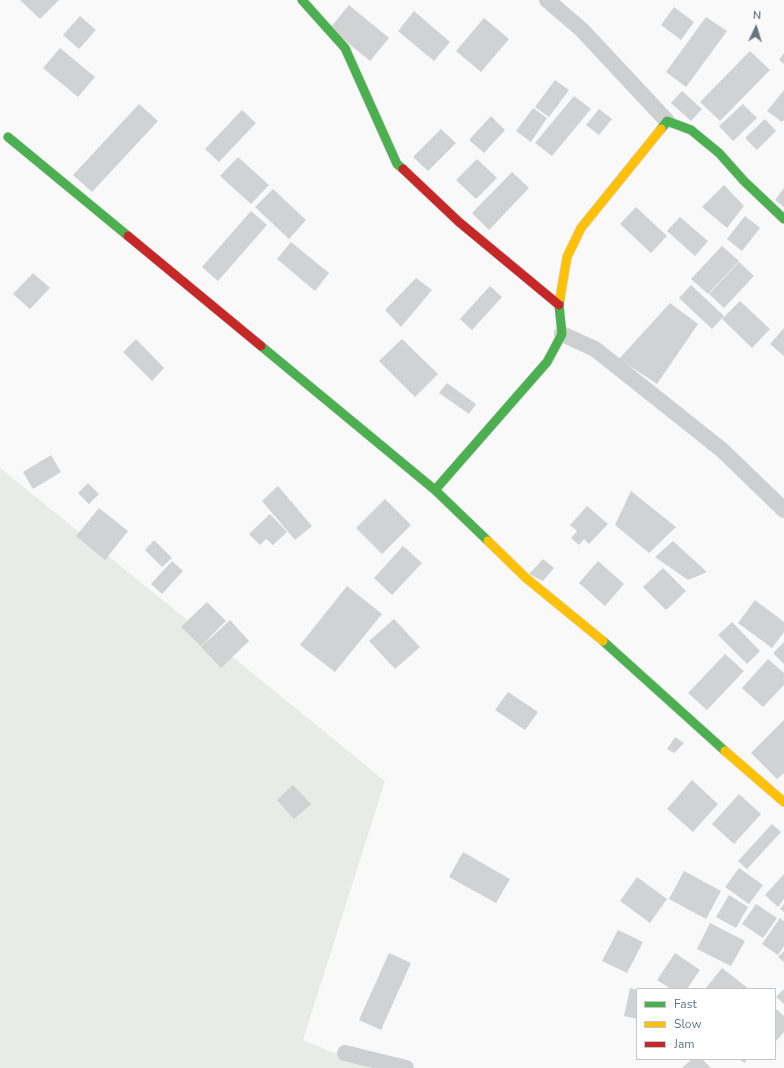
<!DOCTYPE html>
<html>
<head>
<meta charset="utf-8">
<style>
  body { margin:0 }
  #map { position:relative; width:784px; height:1068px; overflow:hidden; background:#f9f9f9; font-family:"Nunito Sans",sans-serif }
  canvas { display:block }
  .legend { position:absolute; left:636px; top:988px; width:140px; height:72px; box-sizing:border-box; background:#fff; border:1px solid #c1c8cd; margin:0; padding:5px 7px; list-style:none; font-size:12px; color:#657683 }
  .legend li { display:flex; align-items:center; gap:8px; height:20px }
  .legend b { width:20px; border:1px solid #c1c8cd }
  .north { position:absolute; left:736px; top:8px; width:40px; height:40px; -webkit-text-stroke:3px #fff; paint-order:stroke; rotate:4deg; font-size:11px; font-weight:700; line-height:16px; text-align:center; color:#657683 }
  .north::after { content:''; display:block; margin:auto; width:14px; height:18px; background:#657683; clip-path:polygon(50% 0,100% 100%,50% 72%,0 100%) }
</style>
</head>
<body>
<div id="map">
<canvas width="784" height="1068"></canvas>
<ul class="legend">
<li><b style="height:5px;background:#4caf50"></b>Fast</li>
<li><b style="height:5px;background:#ffc107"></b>Slow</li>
<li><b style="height:5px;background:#c62828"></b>Jam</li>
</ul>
<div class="north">N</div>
</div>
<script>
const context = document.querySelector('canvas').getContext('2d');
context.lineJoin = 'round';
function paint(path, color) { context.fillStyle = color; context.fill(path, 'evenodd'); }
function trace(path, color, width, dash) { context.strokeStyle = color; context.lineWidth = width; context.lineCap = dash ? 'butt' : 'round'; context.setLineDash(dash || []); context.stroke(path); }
paint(new Path2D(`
  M0 468 385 781 303 1040 370 1068H0Z`), '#e8ebe6');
paint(new Path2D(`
  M20 0H59L40 19Z
  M349 5 389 38 370 61 330 28Z
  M674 7 694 22 681 40 661 25Z
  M414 11 450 42 434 61 398 31Z
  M80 16 96 30 79 49 63 35Z
  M706 17 727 31 686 87 666 72Z
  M484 18 509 39 481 72 456 51Z
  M60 48 95 77 78 97 43 68Z
  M750 51 770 70 720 121 700 102Z
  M784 53V64L779 60Z
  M555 80 569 90 549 117 535 107Z
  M784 90V120L782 122 767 111Z
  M682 91 702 109 691 121 671 103Z
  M574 96 591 109 552 156 535 143Z
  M139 104 158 121 92 192 73 175Z
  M743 104 757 118 733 141 719 126Z
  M533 108 547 118 531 142 516 131Z
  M599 109 612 119 599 135 586 125Z
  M242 110 256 123 219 162 205 149Z
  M491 116 505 130 484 153 469 140Z
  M765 119 776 131 757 150 745 138Z
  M441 129 456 143 428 171 413 157Z
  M238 157 269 185 251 204 220 176Z
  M477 159 497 178 476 199 456 180Z
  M512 172 529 188 489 230 472 213Z
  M724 185 744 206 727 228 702 207Z
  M784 188V207L775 200Z
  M273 189 306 220 289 239 255 207Z
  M636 207 667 236 651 253 620 224Z
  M251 211 267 225 218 281 202 267Z
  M745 216 760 228 742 251 727 239Z
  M680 217 708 241 695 256 667 231Z
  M291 242 329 273 315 291 277 259Z
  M722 246 739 261 708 294 691 279Z
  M739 262 754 276 724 308 709 294Z
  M33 273 50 288 30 309 13 294Z
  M416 278 432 290 401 327 385 310Z
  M691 285 724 316 712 329 679 298Z
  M490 286 502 297 472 330 460 319Z
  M740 301 770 329 752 348 722 319Z
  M670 303 698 324 657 384 619 359Z
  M784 328V356L770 344Z
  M136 339 164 368 152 381 123 352Z
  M402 339 438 374 415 397 379 361Z
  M447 383 476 404 469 414 439 393Z
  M51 455 61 472 33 489 23 472Z
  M88 483 99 494 89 504 78 493Z
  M278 486 312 526 295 540 262 501Z
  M631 491 676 527 649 553 615 525Z
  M385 499 411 525 382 554 356 528Z
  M587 506 608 524 589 544 584 539 579 545 571 538 577 531 570 525Z
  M99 508 128 531 105 560 76 536Z
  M270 514 287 532 273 545 266 539 260 545 249 534Z
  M154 540 172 558 162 567 145 550Z
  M673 541 707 572 688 580 655 557Z
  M403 546 422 563 392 595 374 578Z
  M543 559 554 568 543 581 529 574Z
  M172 561 183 571 162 594 151 584Z
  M598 561 624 584 605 606 579 583Z
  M663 568 686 591 666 610 643 587Z
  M347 586 382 614 335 672 300 645Z
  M755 600 784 622V632L772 648 738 623Z
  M207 602 226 621 201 646 181 627Z
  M394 619 420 647 395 669 369 641Z
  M230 620 249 641 221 668 201 647Z
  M732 622 760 651 747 664 718 635Z
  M784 642V664L773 653Z
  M725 654 744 671 707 710 688 693Z
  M768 659 784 673V685L763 707 742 688Z
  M508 692 538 712 525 730 495 710Z
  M784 720V773L777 779 751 753Z
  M675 737 684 743 674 753 667 749Z
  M692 780 718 804 693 832 667 809Z
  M293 785 311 804 294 819 277 800Z
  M739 794 761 814 734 844 712 824Z
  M772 824 781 832 747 869 738 861Z
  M463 852 510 879 496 903 449 877Z
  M739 868 763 885 749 904 725 887Z
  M684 871 721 891 706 919 669 899Z
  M784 874V899L778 907 765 895Z
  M637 877 667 899 650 923 620 901Z
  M729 895 748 907 736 928 716 917Z
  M756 904 777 918 763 938 742 924Z
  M784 904V912L780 909Z
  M780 918 784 921V946L778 955 762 944Z
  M710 923 745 941 731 966 697 949Z
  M618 930 643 942 627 973 602 961Z
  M784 951V962L778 957Z
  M389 953 411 963 381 1030 359 1020Z
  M675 953 700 970 687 989H671L657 980Z
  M722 968 749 989H705Z
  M630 988 637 990V1019L624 1016Z
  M784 989V1004L776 997Z
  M775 1008 784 1016V1032L775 1042Z
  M692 1059H702L711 1068H682Z
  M738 1059H747L745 1063Z`), '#d0d2d3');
const fast = new Path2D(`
  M302 0 345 48 397 164 403 169
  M661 129 667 121 691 130 719 153 744 181 784 219
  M8 137 128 236
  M261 346 435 490 488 541
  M435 490 547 362 562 334 559 305 560 298
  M603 641 725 751`);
const slow = new Path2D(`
  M560 298 567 257 581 228 661 129
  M488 541 526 578 603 641
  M725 751 784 802`);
const jam = new Path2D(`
  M403 169 459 222 559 305
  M128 236 261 346`);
trace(fast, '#d5d6d7', 10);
trace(slow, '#d5d6d7', 10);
trace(jam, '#d5d6d7', 10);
trace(new Path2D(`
  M547 0 582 30 667 121
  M562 334 595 349 722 450 784 510
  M345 1053 406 1068`), '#cecfd0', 16);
trace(fast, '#4caf50', 9);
trace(slow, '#ffc107', 9);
trace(jam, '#c62828', 9);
</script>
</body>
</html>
